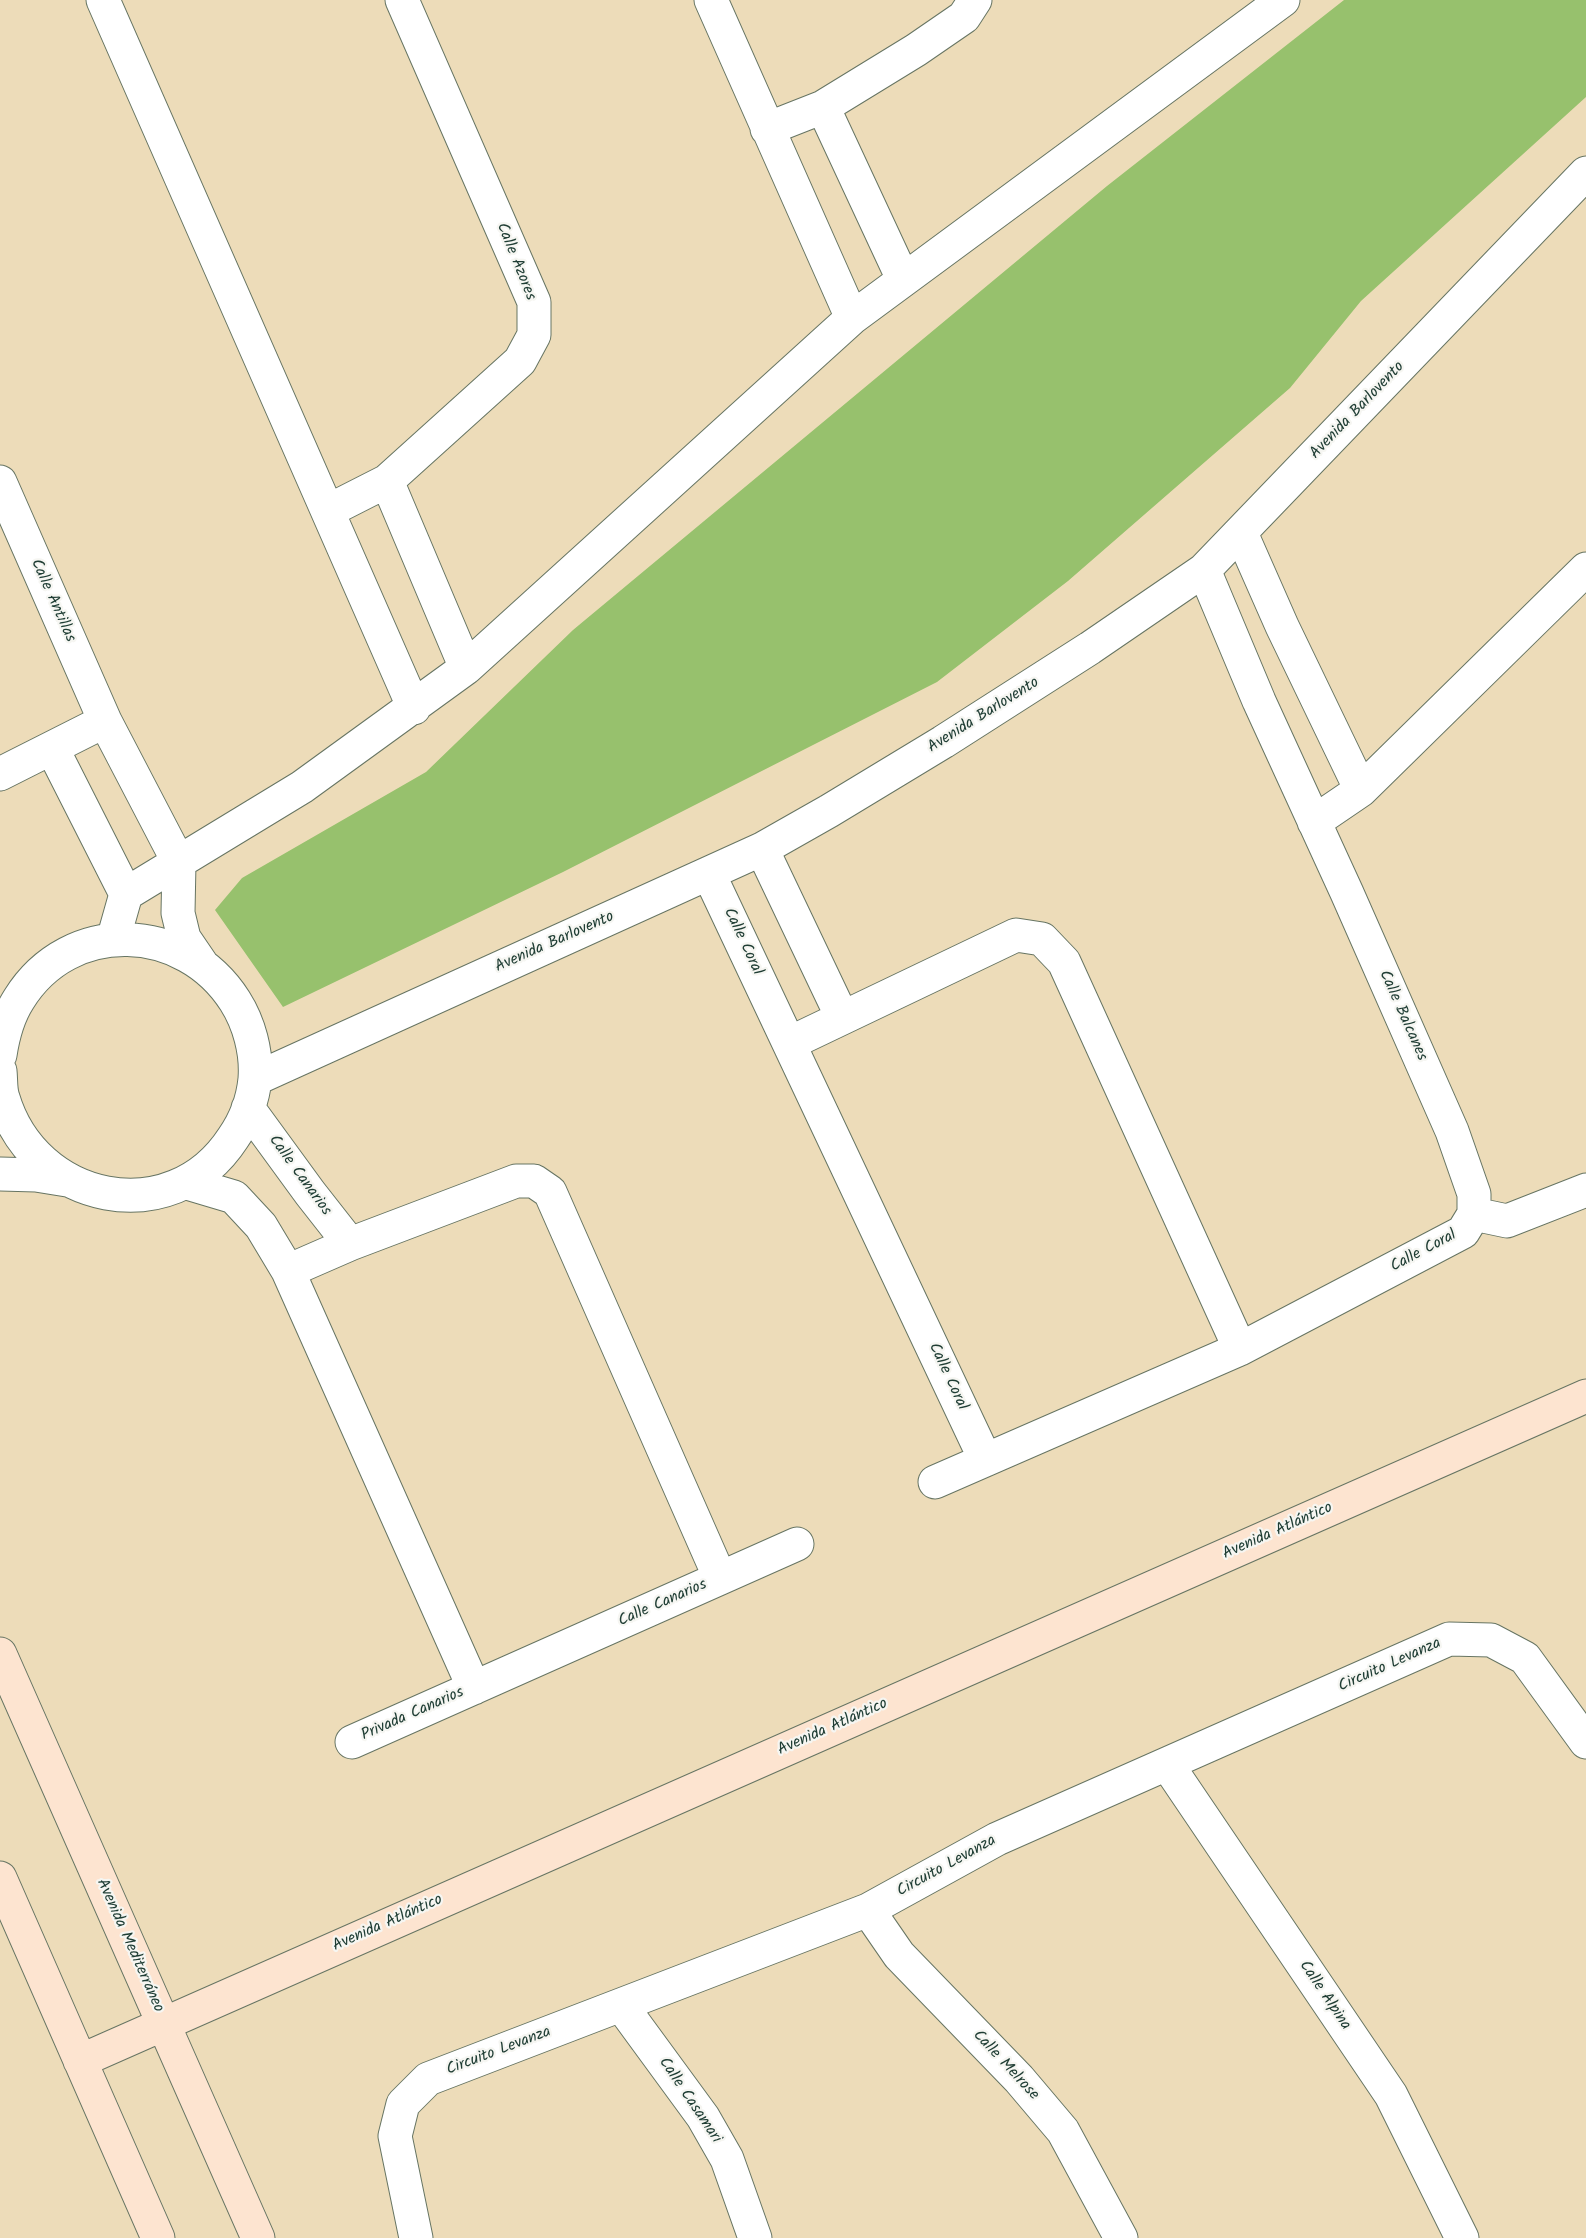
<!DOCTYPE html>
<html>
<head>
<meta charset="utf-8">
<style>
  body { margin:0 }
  canvas { display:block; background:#eddcb9 }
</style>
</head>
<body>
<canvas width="1586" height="2238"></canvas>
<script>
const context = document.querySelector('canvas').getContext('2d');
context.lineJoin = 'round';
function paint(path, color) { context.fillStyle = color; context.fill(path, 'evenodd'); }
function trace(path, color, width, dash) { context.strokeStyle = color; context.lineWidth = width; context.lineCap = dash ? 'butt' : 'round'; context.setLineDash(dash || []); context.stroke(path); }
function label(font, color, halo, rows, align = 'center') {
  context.font = font + ' Kalam,sans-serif'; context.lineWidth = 4.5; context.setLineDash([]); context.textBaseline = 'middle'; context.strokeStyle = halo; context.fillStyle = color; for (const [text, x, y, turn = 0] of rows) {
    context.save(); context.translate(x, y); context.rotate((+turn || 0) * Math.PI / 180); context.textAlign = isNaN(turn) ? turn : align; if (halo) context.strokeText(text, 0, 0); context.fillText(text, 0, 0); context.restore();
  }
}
paint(new Path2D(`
  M1344 0H1586V97L1361 301 1290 388 1068 581 937 682 563 872 283 1007 215 910 242 878 426 772 573 630 1107 186Z`), '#97c16d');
const street = new Path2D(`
  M103 0 414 708
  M711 0 852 318
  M823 107 903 279
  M767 129 823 107 916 50 964 17 975 0
  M387 481 466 668
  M0 482 105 721 179 863 178 913 184 938 201 963
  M328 511 387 481 520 361 534 335V302L402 0
  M1241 533 1282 626 1361 790
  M1204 570 1259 701 1347 893 1452 1131 1474 1194V1214
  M52 748 126 894
  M0 774 105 721
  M1314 822 1361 790 1586 569
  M762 849 842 1017
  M709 874 985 1459
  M113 940 126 894 302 787 466 668 852 318 1283 0
  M790 1043 1016 935 1042 939 1064 962 1240 1349
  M0 1055C3 1035 8 1016 19 999 70 917 185 922 235 1001 249 1023 257 1052 255 1079 253 1099 245 1121 233 1138 171 1233 34 1203 3 1098 0 1090 1 1079 0 1071
  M255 1079 762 849 829 811 943 742 1090 648 1204 570 1586 173
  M248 1108 310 1193 350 1244
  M0 1174 36 1175 67 1180
  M187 1183 234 1197 261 1226 288 1271 474 1688
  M1474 1214 1507 1221 1586 1190
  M288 1271 350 1244 516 1181H534L550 1192 720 1578
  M935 1482 1240 1349 1463 1232 1474 1214
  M352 1742 797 1544
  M1167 1764 1391 2095 1462 2238
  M868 1910 899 1955 1019 2079 1063 2131 1121 2238
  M621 2005 703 2117 727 2159 755 2238
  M416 2238 395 2136 403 2104 428 2079 868 1910 997 1839 1449 1639 1491 1640 1525 1658 1586 1742`);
const secondary = new Path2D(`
  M0 1654 258 2238
  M0 1878 158 2238
  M80 2061 1586 1396`);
trace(street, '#677563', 35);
trace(secondary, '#677563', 35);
trace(street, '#fff', 33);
trace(secondary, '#fde4d0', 33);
label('16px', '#1f3d34', '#f6f6f2', [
  ["Calle Azores",515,262,68],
  ["Avenida Barlovento",1358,411,-46],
  ["Calle Antillas",52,601,66],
  ["Avenida Barlovento",984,716,-32],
  ["Calle Coral",742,942,65],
  ["Avenida Barlovento",555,943,-24],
  ["Calle Balcanes",1402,1016,66],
  ["Calle Canarios",299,1176,54],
  ["Calle Coral",1424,1252,-28],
  ["Calle Coral",947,1377,65],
  ["Avenida Atlántico",1278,1532,-24],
  ["Calle Canarios",663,1604,-24],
  ["Circuito Levanza",1390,1666,-24],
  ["Privada Canarios",413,1715,-24],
  ["Avenida Atlántico",833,1728,-24],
  ["Circuito Levanza",947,1867,-29],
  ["Avenida Atlántico",388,1924,-24],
  ["Avenida Mediterráneo",129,1946,66],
  ["Calle Alpina",1324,1996,56],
  ["Circuito Levanza",499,2052,-21],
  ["Calle Melrose",1005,2066,47],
  ["Calle Casamari",689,2101,56]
]);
</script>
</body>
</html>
